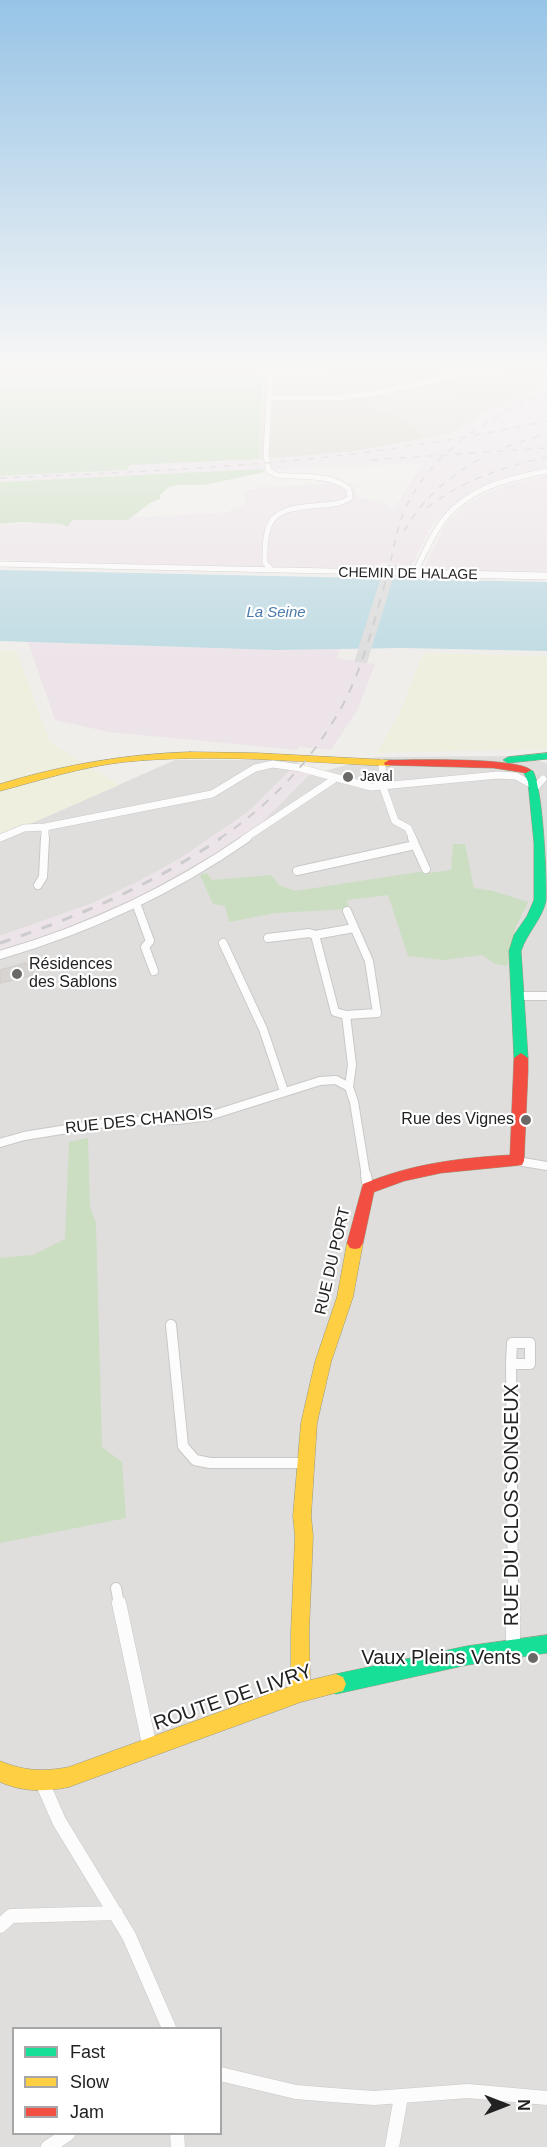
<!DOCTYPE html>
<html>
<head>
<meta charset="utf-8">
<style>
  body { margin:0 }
  #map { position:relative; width:547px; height:2147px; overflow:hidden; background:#f0eeeb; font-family:Arial,sans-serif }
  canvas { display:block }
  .legend { position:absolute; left:12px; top:2027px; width:210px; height:108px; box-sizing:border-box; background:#fff; border:2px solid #a7a7a7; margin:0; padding:8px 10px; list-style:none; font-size:18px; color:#222 }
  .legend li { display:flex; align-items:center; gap:12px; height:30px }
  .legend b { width:30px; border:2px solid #a7a7a7 }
  .north { position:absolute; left:475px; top:2075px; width:60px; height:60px; -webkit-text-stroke:4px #fff; paint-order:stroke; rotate:90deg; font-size:16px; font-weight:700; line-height:24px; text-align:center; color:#222 }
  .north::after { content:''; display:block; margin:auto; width:21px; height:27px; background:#222; clip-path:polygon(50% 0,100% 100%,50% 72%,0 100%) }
</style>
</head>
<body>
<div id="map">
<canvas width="547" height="2147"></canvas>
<ul class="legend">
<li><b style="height:8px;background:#16e098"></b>Fast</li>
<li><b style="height:8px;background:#ffcf43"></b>Slow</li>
<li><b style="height:8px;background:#f24e42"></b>Jam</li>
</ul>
<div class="north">N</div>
</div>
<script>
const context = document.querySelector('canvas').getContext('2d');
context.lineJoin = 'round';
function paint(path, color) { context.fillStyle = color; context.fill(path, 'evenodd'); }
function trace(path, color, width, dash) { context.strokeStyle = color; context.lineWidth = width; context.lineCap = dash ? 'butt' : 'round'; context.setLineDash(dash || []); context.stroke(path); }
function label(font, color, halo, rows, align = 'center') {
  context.font = font + ' Arial,sans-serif'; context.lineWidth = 4.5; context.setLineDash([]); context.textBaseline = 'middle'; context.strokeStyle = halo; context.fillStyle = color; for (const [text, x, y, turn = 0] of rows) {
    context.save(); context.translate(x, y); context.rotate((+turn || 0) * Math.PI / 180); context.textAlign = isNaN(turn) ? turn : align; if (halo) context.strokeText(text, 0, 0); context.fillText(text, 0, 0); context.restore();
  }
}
paint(new Path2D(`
  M80 365H547V387L493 409 449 435 428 438 391 411 378 410 363 397 320 401H263L264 365Z
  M520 756 547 763V2147H0V951L52 934 261 823 309 775 377 757ZM14 2028H220V2134H14Z
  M175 760H299L276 786 248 812 181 858 138 882 88 905 0 936V837Z`), '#dfdedc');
paint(new Path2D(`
  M547 387V468L501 479 473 490 448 510 432 525 412 565 382 563 376 571 0 560V525L228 512 245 504 244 491 263 487 352 483 358 497 385 504 393 511 422 463 0 482V476L128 470 129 465 349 452 449 435 493 409Z
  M547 475V572L423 570 446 524 467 503 501 487Z
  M28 642 276 650 340 649 337 658 375 664 358 709 331 750 299 747 297 750 109 732 55 720Z
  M291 769 309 775 261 823 223 849 140 896 52 934 0 951V936L88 905 138 882 181 858 248 812Z`), '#ede4e9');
paint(new Path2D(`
  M363 397 378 410 391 411 428 438 349 452 259 459 263 401H320Z`), '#d9d9cd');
paint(new Path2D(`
  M0 650 16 651 50 742 119 785 0 837Z
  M425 653 547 656V749L377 753 402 708 419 663Z`), '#efefdf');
paint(new Path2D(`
  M0 365H264L259 459 129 465 128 470 0 476Z
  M262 469 265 472 204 485H177L169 487 160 495V499L150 503 128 520H73L67 527 62 524 19 522 0 524V482Z
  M453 844H465L474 888 493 891 528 902 515 929 507 966 495 964 482 955 444 960 408 956 388 895 347 900 349 909 275 913 229 922 225 906 213 904 200 875 207 873 212 880 271 875 279 885 295 891 419 872 430 873 451 870Z
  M88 1138 90 1207 96 1223 102 1447 122 1462 126 1518 0 1543V1258L33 1255 65 1239 69 1142Z`), '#cbdec1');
paint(new Path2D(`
  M435 385 449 394 450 399 379 402 378 398 389 397V395L428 392 422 388Z
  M431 420 436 424 448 421 454 424 449 428 426 434 411 423Z
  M396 766 466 770 483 773 393 782 385 775 390 768Z`), '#e0dfde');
paint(new Path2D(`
  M0 570 547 582V651L403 648 276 650 0 641Z`), '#bfdbe3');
paint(new Path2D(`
  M385 565H397L367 663 354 662Z`), '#dedddd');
const building = new Path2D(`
  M26 963 27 965H31L34 975 0 983V970Z`);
paint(building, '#d7d4d2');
trace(building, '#d3d0cc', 1.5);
const streetFar4 = new Path2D(`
  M271 369 359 365
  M270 398H337L377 393 503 365
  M0 564 471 574
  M270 568 265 563C264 512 275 509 323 505 334 504 341 504 350 498L349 489C330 473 300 478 277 475L269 471 266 456 271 365
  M414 574C424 555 432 533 446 517 471 487 511 478 547 471`);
const streetFar3 = new Path2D(`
  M403 573 547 576
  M382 763 383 787 395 821 408 828 413 839
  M534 789 543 779
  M0 838 24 828 45 827 212 794 255 768 273 764 300 768 371 787 498 775 516 776 534 786
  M45 839V827
  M244 839 333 780`);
const streetFar2 = new Path2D(`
  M412 838 426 869
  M297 871 415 845
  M38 885 43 877 45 838
  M136 903 150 941 145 947 154 971
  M347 911 369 961 377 1013 346 1015 352 1065 349 1087
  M268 938 309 933 315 935
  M223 943 263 1029 284 1091
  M0 955C89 929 171 891 247 838
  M515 996H547
  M346 1015 335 1012 315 935 354 928
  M0 1143 24 1136 111 1122 178 1120 209 1116 320 1081 336 1080 349 1087 354 1102 366 1176
  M517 1161 547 1166`);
const streetFar1 = new Path2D(`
  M366 1175 368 1188
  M171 1325 183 1446 195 1460 210 1463H306
  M512 1343H530V1364H511Z
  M511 1364 513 1604
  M116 1588 119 1604`);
const street = new Path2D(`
  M119 1603 150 1748
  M513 1603V1647
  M42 1782 59 1821 129 1936 169 2028
  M0 1926 11 1916 116 1913
  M220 2074 296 2092 332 2095 374 2098 468 2091 547 2098
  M177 2134 178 2147
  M48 2147 68 2134
  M392 2147 401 2097`);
const fast = new Path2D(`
  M547 753V759L508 763 503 760 508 757Z
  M529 770 533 771C543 789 547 879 546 901 542 919 527 933 521 951L528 1058 521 1063 514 1058 509 951 514 935 527 916 534 900V843L528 782 524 773Z
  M547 1635V1653L467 1665 336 1694 329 1691 326 1684 329 1677 336 1674 467 1646Z`);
const slow = new Path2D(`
  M190 752 256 753 389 760 394 763 389 766C301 762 212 753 124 762 81 767 41 780 0 791V784C63 765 125 754 190 752Z
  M355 1237 360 1238 363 1243 353 1297 331 1362 317 1423 311 1516 313 1536 309 1632 310 1680 336 1674 343 1677 346 1684 343 1691 301 1702 69 1787C44 1792 23 1792 0 1782V1761C24 1771 43 1772 69 1767L291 1686V1632L295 1536 293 1516 301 1423 315 1362 337 1297 347 1243 350 1238Z`);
const jam = new Path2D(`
  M389 760C415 760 515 757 531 770L526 773 494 768 385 765 384 763Z
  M521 1053 528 1058V1071L524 1161 522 1165 441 1173 404 1181 374 1192 363 1243 360 1248 355 1249 350 1248 347 1243 363 1184C411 1164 459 1158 510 1155L514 1058Z`);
trace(streetFar4, '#c9c8c7', 6);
trace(streetFar3, '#c9c8c7', 8);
trace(streetFar2, '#c9c8c7', 10);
trace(streetFar1, '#c9c8c7', 12);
trace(street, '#c9c8c7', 15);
trace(fast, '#999a82', 1);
trace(slow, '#999a82', 1);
trace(jam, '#999a82', 1);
trace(streetFar4, '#fdfcfc', 5);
trace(streetFar3, '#fdfcfc', 7);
trace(streetFar2, '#fdfcfc', 8);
trace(streetFar1, '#fdfcfc', 10);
trace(street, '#fdfcfc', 14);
paint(fast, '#16e098');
paint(slow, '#ffcf43');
paint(jam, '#f24e42');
trace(new Path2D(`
  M506 447 547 433
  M371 460 547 448
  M0 478C109 473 218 469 327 457 401 449 474 436 547 421
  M427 508C463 480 503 467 547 457
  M404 531C424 497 451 474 486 456
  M387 574C394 552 396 528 406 507 434 449 490 417 547 392`), '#ccc', 1.5, [7, 7]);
trace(new Path2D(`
  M219 839C267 807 308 765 337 715 363 672 374 620 388 573`), '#ccc', 2, [9, 9]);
trace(new Path2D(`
  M0 943C78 917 152 885 221 838`), '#ccc', 3, [11, 11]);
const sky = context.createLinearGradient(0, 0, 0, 666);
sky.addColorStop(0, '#97c4e6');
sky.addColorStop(0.55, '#f8f7f6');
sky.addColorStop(1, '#f8f7f600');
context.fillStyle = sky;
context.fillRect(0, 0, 547, 666);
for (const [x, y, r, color] of [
  [348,777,6,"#6a6968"],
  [17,974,6,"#6a6968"],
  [526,1120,6,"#6a6968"],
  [533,1658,6,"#6a6968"]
]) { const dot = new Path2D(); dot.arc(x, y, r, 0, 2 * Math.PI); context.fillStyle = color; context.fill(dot); trace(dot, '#fff', 2); }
label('14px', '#222', '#fff', [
  ["CHEMIN DE HALAGE",408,574,1]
]);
label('14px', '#222', '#fff', [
  ["Javal",360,777]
], 'left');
label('italic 15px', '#4a7aab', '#fff', [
  ["La Seine",276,613]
]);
label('16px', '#222', '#fff', [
  ["Résidences",29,965],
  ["des Sablons",29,983],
  ["Rue des Vignes",514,1120,"right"]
], 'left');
label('16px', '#222', '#fff', [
  ["RUE DES CHANOIS",139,1121,-6],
  ["RUE DU PORT",333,1261,-77]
]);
label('20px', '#222', '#fff', [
  ["RUE DU CLOS SONGEUX",512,1505,-90],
  ["ROUTE DE LIVRY",233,1698,-19]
]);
label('20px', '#222', '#fff', [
  ["Vaux Pleins Vents",521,1658]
], 'right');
</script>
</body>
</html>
